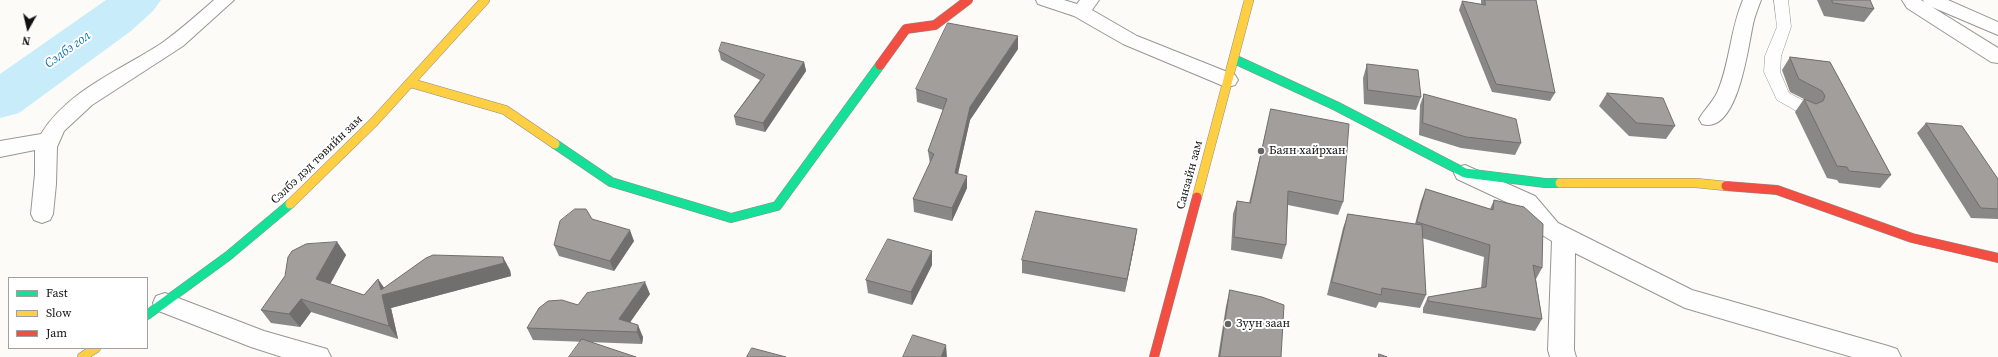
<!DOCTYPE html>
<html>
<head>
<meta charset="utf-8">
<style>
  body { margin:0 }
  #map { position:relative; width:1998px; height:357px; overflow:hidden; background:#fcfbf7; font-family:"Source Serif 4",serif }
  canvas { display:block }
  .legend { position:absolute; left:8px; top:277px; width:140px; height:72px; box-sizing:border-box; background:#fff; border:1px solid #a0a0a0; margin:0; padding:5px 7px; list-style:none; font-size:12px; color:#111 }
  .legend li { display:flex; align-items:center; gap:8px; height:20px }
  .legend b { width:20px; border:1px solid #a0a0a0 }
  .north { position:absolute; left:8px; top:8px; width:40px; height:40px; -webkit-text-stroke:3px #fff; paint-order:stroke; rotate:188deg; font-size:11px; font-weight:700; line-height:16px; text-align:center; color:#111 }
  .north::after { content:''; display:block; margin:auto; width:14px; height:18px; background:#111; clip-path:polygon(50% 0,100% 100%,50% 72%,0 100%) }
</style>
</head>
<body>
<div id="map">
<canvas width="1998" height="357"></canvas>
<ul class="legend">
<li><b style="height:5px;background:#16e098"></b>Fast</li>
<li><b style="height:5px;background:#ffcf43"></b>Slow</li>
<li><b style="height:5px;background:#f24e42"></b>Jam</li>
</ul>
<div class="north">N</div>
</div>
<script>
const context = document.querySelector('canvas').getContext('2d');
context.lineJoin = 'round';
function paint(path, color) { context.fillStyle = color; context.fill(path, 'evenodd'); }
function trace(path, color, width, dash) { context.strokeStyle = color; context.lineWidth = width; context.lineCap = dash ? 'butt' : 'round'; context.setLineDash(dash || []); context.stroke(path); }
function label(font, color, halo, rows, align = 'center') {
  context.font = font + ' "Source Serif 4",serif'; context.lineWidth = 4; context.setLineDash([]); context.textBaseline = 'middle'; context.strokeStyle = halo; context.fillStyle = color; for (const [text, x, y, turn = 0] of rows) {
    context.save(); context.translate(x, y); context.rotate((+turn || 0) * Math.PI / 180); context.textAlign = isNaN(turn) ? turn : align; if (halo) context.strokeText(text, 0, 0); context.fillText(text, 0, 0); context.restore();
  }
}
paint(new Path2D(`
  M106 0H161L153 11 131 31 19 113 0 118V74Z`), '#c9ecfa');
const lane = new Path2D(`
  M1774 0H1788L1791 27 1781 56 1780 72 1789 93 1812 105 1814 109 1812 113 1806 115 1800 113 1777 100 1764 72 1765 56 1777 27Z`);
const street = new Path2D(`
  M214 0H234L183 46 92 105 64 131 57 147 56 184 53 214 50 220 42 223 34 220 31 214 35 174V150L0 157V141L41 134C68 90 121 70 162 43 180 30 197 15 214 0Z
  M1036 0H1064L1077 4 1080 0H1099L1092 10 1137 36 1235 75 1238 80 1235 85 1228 87 1221 85 1123 44 1074 16 1038 4Z
  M1743 0H1761C1758 8 1755 15 1753 24 1748 47 1738 135 1702 124L1699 119C1704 110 1712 103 1717 93 1730 64 1730 30 1743 0Z
  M1902 0H1921L1924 2 1923 0H1948L1998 22V35L1932 7 1998 48V63L1991 62 1907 8Z
  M1465 165 1535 196 1558 223 1692 290 1888 346 1897 349 1901 357H1852L1685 308 1575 253 1574 350 1576 357H1550L1548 350 1552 241 1542 235 1519 208 1457 179 1454 173 1457 167Z
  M165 293 264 331 327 349 331 357H282L251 347 156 310 153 303 156 296Z`);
const fast = new Path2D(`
  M1234 59 1336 106 1465 173 1545 183H1560
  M555 144 611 182 731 218 777 206 880 65
  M147 315 228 256 290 204`);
const slow = new Path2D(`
  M411 83 505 110 555 144
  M1560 183H1696L1726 186
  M1197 197 1249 0
  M290 204 374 122 485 0
  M82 357 96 348`);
const jam = new Path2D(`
  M880 65 906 29 935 25 968 0
  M1726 186 1777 190 1912 238 1998 258
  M1154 357 1197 197`);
trace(lane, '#979695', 1);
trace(street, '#979695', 2);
trace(fast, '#8d8d8b', 10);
trace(slow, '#8d8d8b', 10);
trace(jam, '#8d8d8b', 10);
paint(lane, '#fffefe');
paint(street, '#fffefe');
trace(fast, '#16e098', 9);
trace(slow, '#ffcf43', 9);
trace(jam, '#f24e42', 9);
paint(new Path2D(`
  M1481 0H1536L1555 93 1550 101 1492 92 1459 10 1462 1 1481 4Z
  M1817 0H1870L1874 9 1864 22 1824 16Z
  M1018 49 970 120 958 174 967 188 952 221 914 212 913 199 930 164 928 151 943 110 917 102 916 89Z
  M719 51 804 62 806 71 765 132 736 125 734 116 760 80 721 60Z
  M1790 57 1830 62 1891 175 1880 188 1839 183 1837 180 1827 178 1795 112 1804 99 1790 92 1782 70Z
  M1367 64 1421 97 1416 110 1364 104 1363 78Z
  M1607 93 1675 126 1666 139 1629 136 1599 106Z
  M1424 94 1521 143 1515 155 1461 148 1419 135 1420 105Z
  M1271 109 1343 202 1338 215 1288 205 1286 245 1282 259 1231 250 1233 214 1237 201 1249 203Z
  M1926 123 1998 179V219L1971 218 1917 133Z
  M1426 189 1490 209 1494 200 1542 268 1536 279 1542 319 1535 331 1423 313V308L1428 297 1481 288 1484 257 1422 238 1426 295 1420 308 1379 302 1376 308 1327 295 1343 228 1348 214 1415 224 1421 201Z
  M592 219 634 241 614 271 559 256 554 245Z
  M1137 229 1135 242 1125 292 1022 273V260Z
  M337 242 346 255 330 284 364 295 378 279 384 288 510 270 511 276 391 308 398 339 311 312 300 327 271 323 261 310Z
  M932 265 912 305 868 293 866 280Z
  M1230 290 1281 357H1218L1226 306Z
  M650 294 630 322 643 337 642 344 533 340 527 328 578 305Z`), '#8a8886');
paint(new Path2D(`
  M1018 36V49L970 120 955 186V173L970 107Z
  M804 62 806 71 765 132 763 123Z
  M967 176V188L952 221V208Z
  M1137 229 1135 242 1125 292 1127 279Z
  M630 230 634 241 614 271 610 261Z
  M337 242 346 255 326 292 316 279Z
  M932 251V265L912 305 911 292Z
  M503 257 510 270 511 276 391 308 398 339 389 326 378 279 387 292Z
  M645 282 650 294 624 331 619 319Z
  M301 299 311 312 300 327 289 314Z
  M638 325 643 337 642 344 637 332Z
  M946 345 947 357H941Z`), '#716f6d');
const building = new Path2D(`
  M1485 0H1536L1555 93 1496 84 1462 1 1485 5Z
  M1832 0H1870L1874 9 1833 3Z
  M948 23 1018 36 970 107 955 173 967 176 952 208 913 199 934 154 928 151 947 99 916 89Z
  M722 42 804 62 763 123 734 116 765 75 719 51Z
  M1790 57 1830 62 1891 175 1849 171 1847 167 1837 166 1804 99 1816 104 1823 101 1825 96 1822 91 1799 79Z
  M1367 64 1418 70 1421 97 1368 90Z
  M1607 93 1663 98 1675 126 1637 123Z
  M1424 94 1516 119 1521 143 1466 137 1423 123Z
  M1271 109 1349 124 1343 202 1288 191 1286 245 1234 237 1237 201 1250 203Z
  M1926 123 1962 126 1998 179V209L1981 208Z
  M1426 189 1493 210 1494 200 1524 207 1543 224 1542 268 1533 265 1542 319 1428 301V297L1486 287 1490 245 1417 222Z
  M575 209H586L592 219 630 230 610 261 554 245 560 221Z
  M1036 211 1137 229 1127 279 1022 260Z
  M1348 214 1422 225 1426 295 1382 288 1381 295 1332 282Z
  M888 239 932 251 911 292 866 280Z
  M337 242 316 279 364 295 378 279 381 290 426 258 433 255 503 257 504 263 382 295 389 326 301 299 289 314 261 310 285 276 288 257 292 251 306 244Z
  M645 282 619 319 638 325 637 332 527 328 539 308 548 301 562 300 578 305 587 293Z
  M1230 290 1262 297 1284 305 1281 357H1220Z
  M913 335 946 345 941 357H903Z
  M582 339 636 357H569Z
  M752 348 786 357H747Z
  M1379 354 1387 357H1379Z`);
paint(building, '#a19e9c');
trace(building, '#716f6d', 1);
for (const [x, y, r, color] of [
  [1261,151,4,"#636362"],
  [1228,324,4,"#636362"]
]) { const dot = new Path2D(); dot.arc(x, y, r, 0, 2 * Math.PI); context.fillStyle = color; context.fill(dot); trace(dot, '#fff', 1.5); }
label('12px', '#111', '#fff', [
  ["Баян хайрхан",1269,151],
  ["Зуун заан",1236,324]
], 'left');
label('12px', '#111', '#fff', [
  ["Сэлбэ дэд төвийн зам",317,160,-44],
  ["Санзайн зам",1190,175,-75]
]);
label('italic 13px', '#0b74b1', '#fff', [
  ["Сэлбэ гол",68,50,-36]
]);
</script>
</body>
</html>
